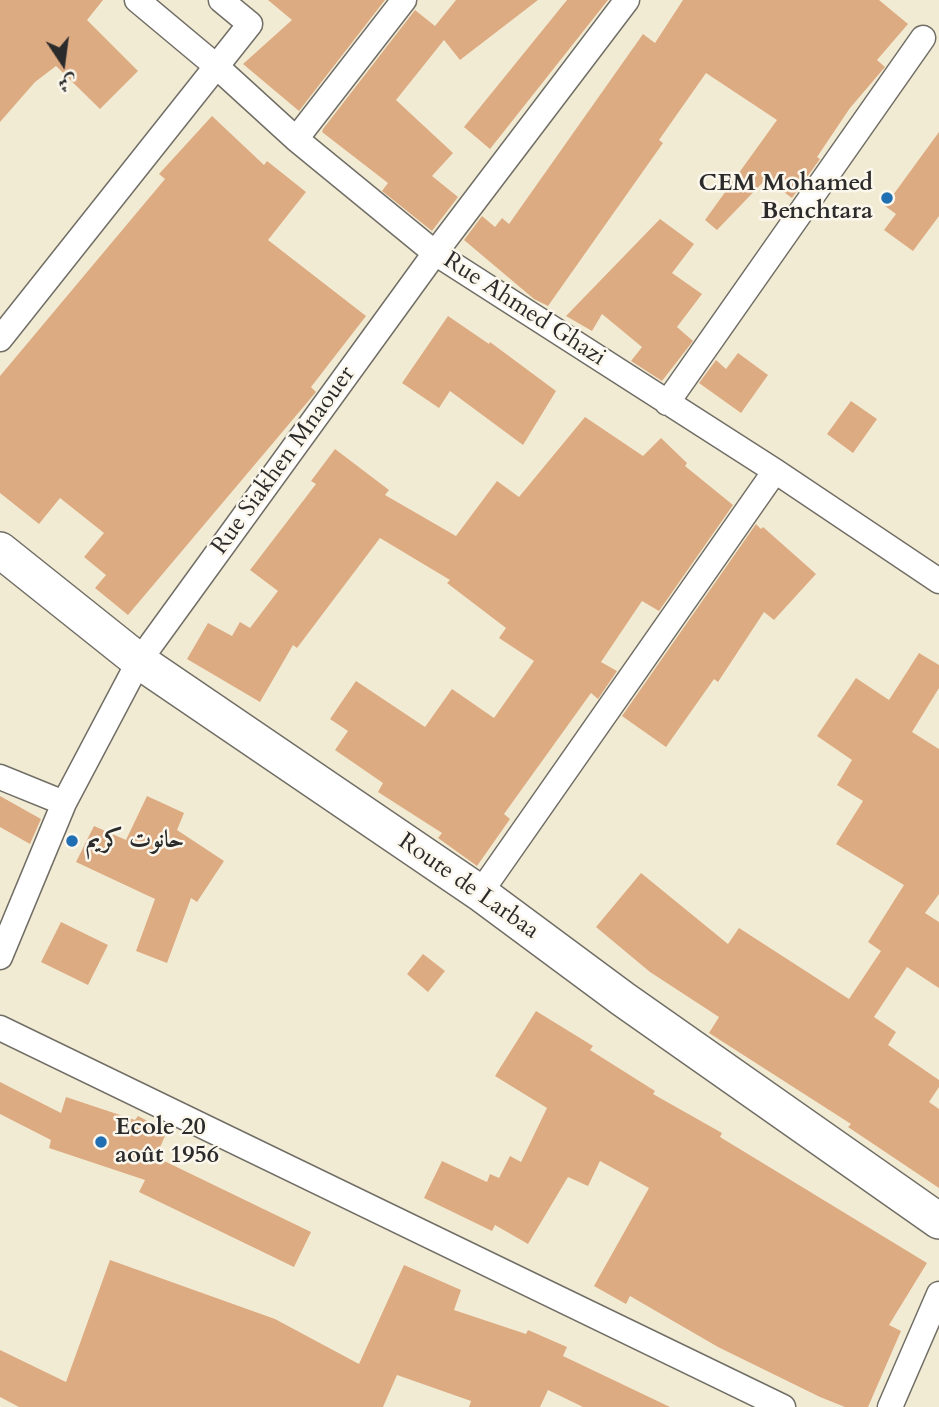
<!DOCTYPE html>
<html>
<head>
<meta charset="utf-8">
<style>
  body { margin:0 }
  #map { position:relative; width:939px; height:1407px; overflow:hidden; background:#f2ebd4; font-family:Cardo,Amiri,serif }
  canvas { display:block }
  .north { position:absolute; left:28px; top:28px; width:70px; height:70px; -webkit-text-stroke:5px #fbf7ec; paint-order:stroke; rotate:167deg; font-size:19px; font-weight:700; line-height:28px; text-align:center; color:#2b2b2b }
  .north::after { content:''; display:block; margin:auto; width:24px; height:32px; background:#2b2b2b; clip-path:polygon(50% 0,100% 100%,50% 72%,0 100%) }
</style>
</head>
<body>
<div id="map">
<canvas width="939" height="1407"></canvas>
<div class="north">ش</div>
</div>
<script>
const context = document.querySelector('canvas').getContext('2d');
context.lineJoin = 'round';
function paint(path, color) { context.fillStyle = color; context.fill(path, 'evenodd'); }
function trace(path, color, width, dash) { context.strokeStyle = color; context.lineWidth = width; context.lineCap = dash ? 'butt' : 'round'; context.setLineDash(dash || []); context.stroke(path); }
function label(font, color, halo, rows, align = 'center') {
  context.font = font + ' Cardo,Amiri,serif'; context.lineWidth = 5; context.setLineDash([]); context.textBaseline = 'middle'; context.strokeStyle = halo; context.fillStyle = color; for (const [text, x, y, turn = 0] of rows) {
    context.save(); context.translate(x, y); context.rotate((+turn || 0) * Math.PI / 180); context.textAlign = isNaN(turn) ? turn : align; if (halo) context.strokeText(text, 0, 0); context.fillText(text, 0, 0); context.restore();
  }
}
paint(new Path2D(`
  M0 0H103L87 20 138 71 100 109 56 66 35 82 0 122Z
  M268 0H385L299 111 243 64 292 20Z
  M456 0H538L460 60 444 40 396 100 453 153 432 176 458 197 432 231 382 191 388 183 322 132 323 129 415 10 435 26Z
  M567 0H608L490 149 464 127Z
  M683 0H879L908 24 877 60 885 67 850 108 817 157 820 159 792 198 766 179 717 230 705 220 777 120 706 73 659 140 663 143 548 306 534 299 464 240 482 216 495 227 502 218 509 224 643 34 655 43Z
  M212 116 264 165 267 161 306 192 268 240 366 316 311 387 316 392 128 615 95 588 106 575 84 557 104 533 60 498 39 524 0 493V376L165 179 159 174Z
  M939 132V216L913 251 884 230 896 214 885 206Z
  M660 219 694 244 672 273 702 294 677 327 693 341 662 381 631 361 642 347 602 314 592 331 566 316Z
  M448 316 489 344 490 342 556 391 523 445 450 391 439 408 402 383Z
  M738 353 768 375 741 413 699 383 716 360 726 369Z
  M851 401 877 419 853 453 827 434Z
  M585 417 643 456 661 438 687 463 685 466 733 505 659 611 642 601 601 662 617 671 598 699 591 693 504 814 510 819 477 866 438 838 442 833 378 792 383 783 335 750 348 731 330 719 356 681 425 727 452 689 494 718 534 661 499 638 506 628 447 583 450 580 380 538 297 648 293 645 260 702 187 659 208 623 232 636 240 622 250 628 278 591 250 570 316 484 311 481 335 449 389 490 385 495 456 536 497 481 519 497Z
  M756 524 761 529 763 527 816 574 774 620 764 612 718 682 714 679 666 747 622 716Z
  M919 653 939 665V688L912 732 939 749V894L925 913 939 922V988L907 967 874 1017 896 1032 888 1045 939 1080V1087L929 1102 939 1109V1188L848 1127 851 1124 709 1033 719 1017 650 972 596 927 641 873 728 944 739 928 849 999 881 951 868 942 904 885 836 844 863 801 837 785 852 760 817 736 856 678 889 700Z
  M0 796 41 819 30 844 0 827Z
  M147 796 184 813 177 830 224 861 197 902 191 898 167 963 136 951 155 899 76 862 94 826 126 840Z
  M61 922 108 945 88 985 41 962Z
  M423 954 445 971 428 992 407 974Z
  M536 1011 593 1046 590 1050 655 1091 653 1094 722 1133 720 1137 927 1263 889 1325 901 1331 868 1407H845L820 1397 718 1347 630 1296 626 1304 594 1286 649 1188 600 1161 588 1186 568 1177 528 1244 495 1225 492 1231 424 1198 442 1161 487 1182 490 1174 499 1178 510 1156 521 1162 547 1108 495 1076Z
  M0 1082 61 1113 66 1097 135 1120 138 1116 167 1131 156 1157 311 1232 294 1267 139 1192 145 1180 49 1148 51 1140 0 1114Z
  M110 1260 275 1319 359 1364 404 1265 461 1290 454 1310 526 1334 528 1330 567 1347 563 1356 670 1407H583L548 1390 540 1407H469L471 1401 397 1375 383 1407H19L0 1397V1350L66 1382Z`), '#ddab82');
const street = new Path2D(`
  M137 0 216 66 296 139 435 253 775 471 939 581
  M296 139 404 0
  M0 339 250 24 221 0
  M667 403 923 38
  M0 777 64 803
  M480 893 775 471
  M0 957 64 803 139 661 435 253 627 0
  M0 1028 783 1407
  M890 1407 939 1294`);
const secondary = new Path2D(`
  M0 550 139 661 480 893 623 999 939 1221`);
trace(street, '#716e66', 27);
trace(secondary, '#716e66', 38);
trace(street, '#fff', 24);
trace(secondary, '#fff', 35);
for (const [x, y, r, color] of [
  [887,198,7,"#1f6fb2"],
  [72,841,7,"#1f6fb2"],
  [101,1142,7,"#1f6fb2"]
]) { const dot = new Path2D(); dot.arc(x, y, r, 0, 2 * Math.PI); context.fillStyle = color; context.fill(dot); trace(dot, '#fbf7ec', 2.5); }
label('bold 24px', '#2b2b2b', '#fbf7ec', [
  ["CEM Mohamed",873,184,"right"],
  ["Benchtara",873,212,"right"],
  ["حانوت كريم",86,841],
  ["Ecole 20",115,1128],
  ["août 1956",115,1156]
], 'left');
label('24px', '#2b2b2b', '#fbf7ec', [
  ["Rue Ahmed Ghazi",524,310,33],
  ["Rue Siakhen Mnaouer",284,461,-54],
  ["Route de Larbaa",468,887,35]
]);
</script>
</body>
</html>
